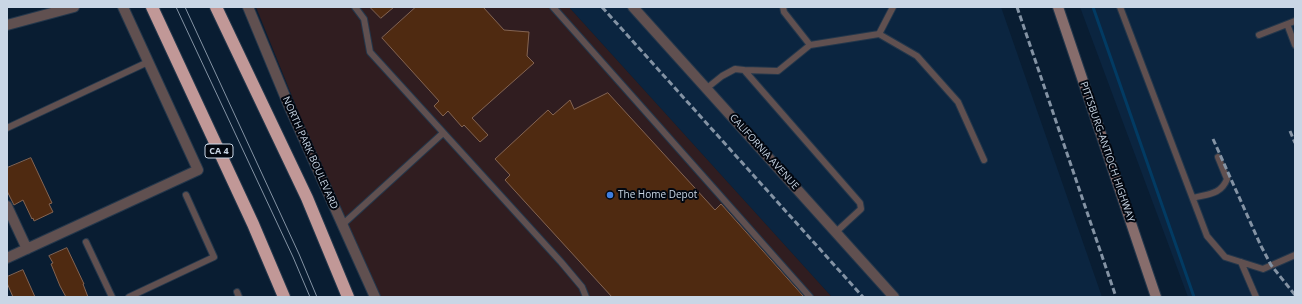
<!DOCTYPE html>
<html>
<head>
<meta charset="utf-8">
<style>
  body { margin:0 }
  #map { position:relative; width:1302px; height:304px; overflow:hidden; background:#091d32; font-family:"Open Sans",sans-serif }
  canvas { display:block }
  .frame { position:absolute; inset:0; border:8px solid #c9d6e5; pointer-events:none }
</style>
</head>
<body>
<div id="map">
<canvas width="1302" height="304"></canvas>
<div class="frame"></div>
</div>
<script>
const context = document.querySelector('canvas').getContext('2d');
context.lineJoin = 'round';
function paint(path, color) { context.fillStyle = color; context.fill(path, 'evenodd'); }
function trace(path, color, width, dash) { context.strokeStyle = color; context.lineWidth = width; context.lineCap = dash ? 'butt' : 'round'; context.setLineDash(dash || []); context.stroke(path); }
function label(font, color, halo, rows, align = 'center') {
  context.font = font + ' "Open Sans",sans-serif'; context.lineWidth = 4; context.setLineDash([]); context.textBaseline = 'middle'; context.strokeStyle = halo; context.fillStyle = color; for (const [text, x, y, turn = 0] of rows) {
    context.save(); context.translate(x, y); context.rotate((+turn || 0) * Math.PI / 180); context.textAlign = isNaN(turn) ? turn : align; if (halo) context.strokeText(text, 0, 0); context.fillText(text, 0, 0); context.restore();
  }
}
paint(new Path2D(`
  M256 7H569L832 297H373Z`), '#301d20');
paint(new Path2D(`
  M569 7H1001L1102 297H832Z
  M1080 7H1295V297H1188Z`), '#0b2540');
trace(new Path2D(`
  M1093 7 1194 297`), '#023b63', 3);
const building = new Path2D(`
  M370 7H394L381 18Z
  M416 7H483L504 30 529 32 527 56 534 63 472 118 488 135 480 142 464 125 462 127 448 111 443 116 434 106 439 101 382 38Z
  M608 93 715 210 721 204 804 297H612L505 180 510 175 495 159 548 110 553 115 570 100 574 109Z
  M31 158 52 203 49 204 53 212 34 221 33 218 32 219 23 200 14 205 7 191V168Z
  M67 248 84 284H83L88 297H66L60 286 51 264 53 263 49 256Z
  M23 270 35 297H13L7 283V277Z`);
paint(building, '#4f2a11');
trace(building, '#846452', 1);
const lane = new Path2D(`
  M355 7 364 19 370 52 561 262 582 287 586 297
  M553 7 810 297
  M783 7 784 12 810 45
  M1120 7 1207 236 1225 257 1263 269 1295 255
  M1287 24 1295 45
  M879 34 917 56 958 102 984 160
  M1259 35 1295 21
  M744 70 778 71 810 45 879 34 893 7
  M707 88 722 76 735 69 744 70 860 203 861 209 836 232
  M7 128 148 62
  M1193 198C1207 194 1221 195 1227 179L1218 157
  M342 225 443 133
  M86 242 112 297
  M1241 262 1256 297
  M237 292 239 297
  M129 297 214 257 186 195`);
const street = new Path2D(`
  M248 7 289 106 375 297
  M633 7 894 297
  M7 25 74 7
  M7 206 27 249
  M7 258 198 170 123 7`);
const secondary = new Path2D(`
  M1058 7 1156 297`);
const highway = new Path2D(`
  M152 7 253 224 284 297
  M216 7 307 198 348 297`);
trace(lane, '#24374b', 8);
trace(street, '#24374b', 12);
trace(secondary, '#24374b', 12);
trace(highway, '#24374b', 14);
trace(lane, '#605050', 6);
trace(street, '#605050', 10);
trace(secondary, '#876d6c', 10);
trace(highway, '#c19897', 12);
trace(new Path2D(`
  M176 7 293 257 310 297
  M185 7 299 254 317 297`), '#8493a4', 1);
trace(new Path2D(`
  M602 7 863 297
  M1017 7 1116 297
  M1290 131 1295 143
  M1213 139 1261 246 1271 265 1295 295`), '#8493a4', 3, [6, 3]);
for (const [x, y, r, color] of [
  [610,195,4,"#3f7fe0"]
]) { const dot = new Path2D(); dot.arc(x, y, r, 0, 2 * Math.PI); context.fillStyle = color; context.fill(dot); trace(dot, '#020710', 1.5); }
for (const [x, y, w] of [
  [219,151,28]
]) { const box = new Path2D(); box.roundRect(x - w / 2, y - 7, w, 14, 3); context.fillStyle = '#020710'; context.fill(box); trace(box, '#c9d6e5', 1); }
label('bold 9px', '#c9d6e5', null, [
  ["CA 4",219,151]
]);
label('10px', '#c9d6e5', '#020710', [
  ["CALIFORNIA AVENUE",764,152,48],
  ["PITTSBURG-ANTIOCH HIGHWAY",1107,152,71],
  ["NORTH PARK BOULEVARD",310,153,66]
]);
label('10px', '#c9d6e5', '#020710', [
  ["The Home Depot",618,195]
], 'left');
</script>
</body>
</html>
